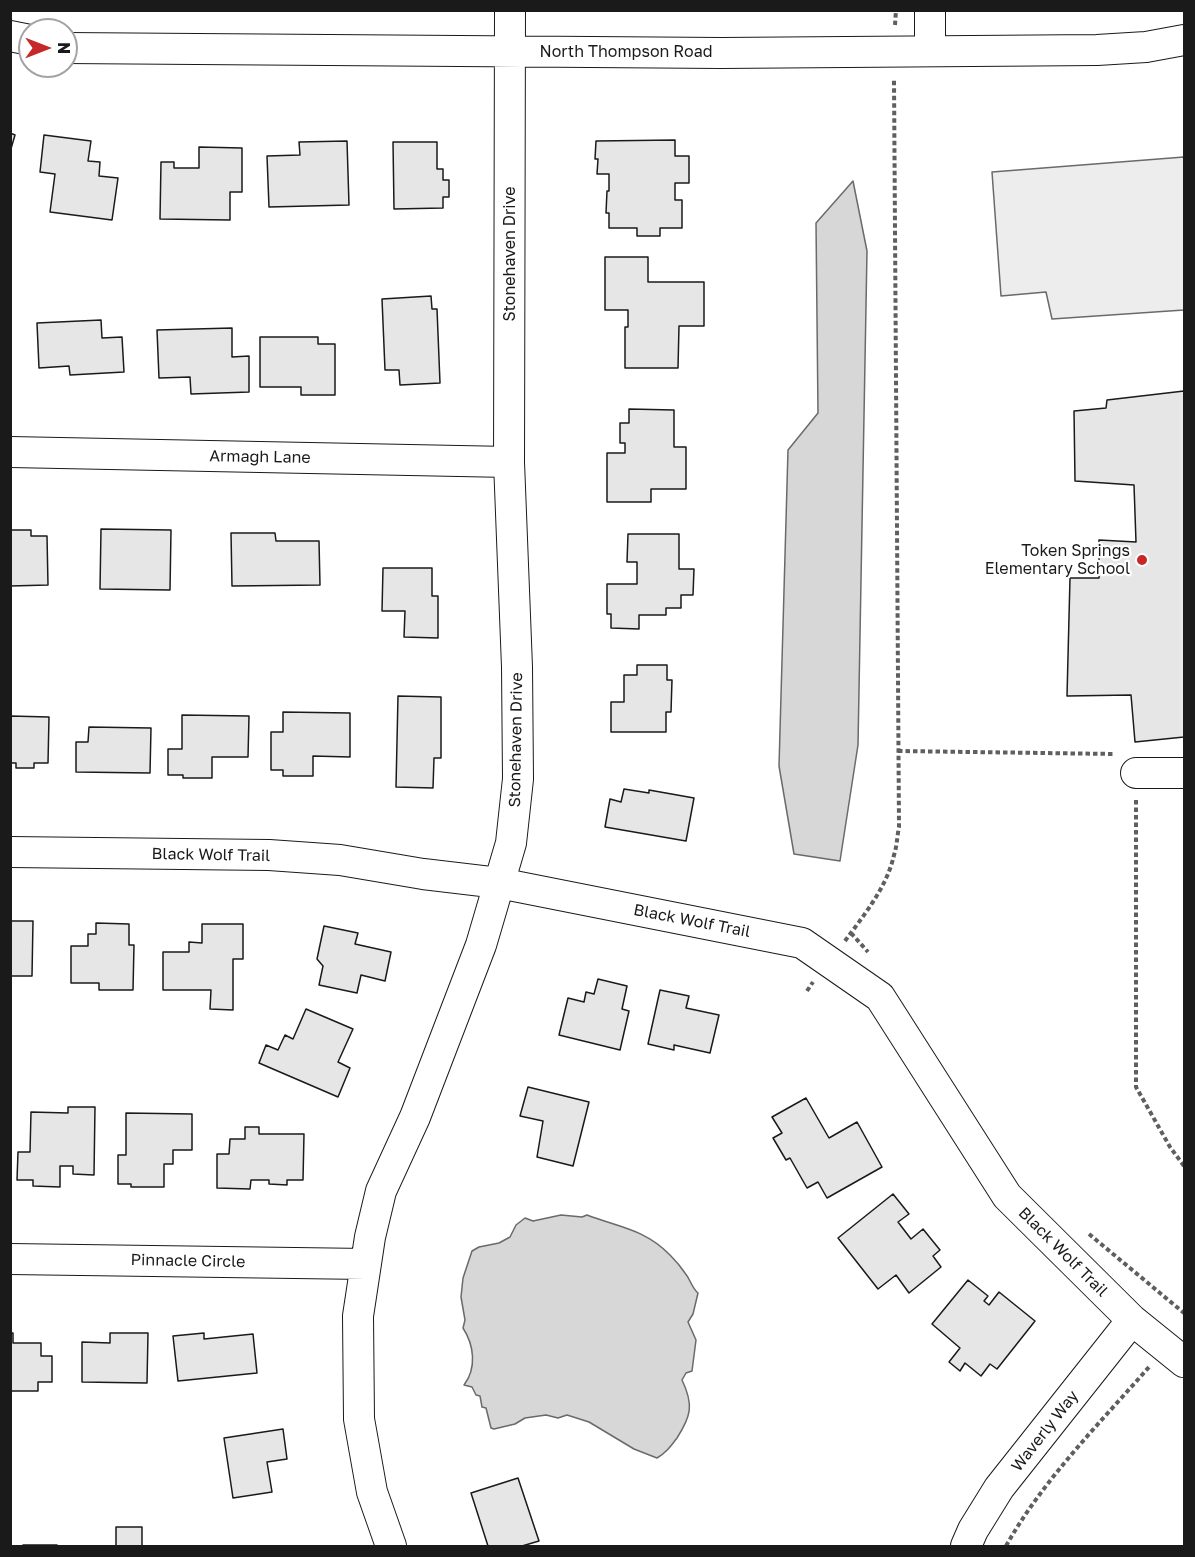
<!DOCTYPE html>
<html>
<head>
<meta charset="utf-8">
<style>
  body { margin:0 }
  #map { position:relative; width:1195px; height:1557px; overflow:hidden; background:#fff; font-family:"Golos Text",sans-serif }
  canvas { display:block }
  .frame { position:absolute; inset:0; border:12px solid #1a1a1a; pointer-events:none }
  .north { position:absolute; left:18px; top:18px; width:60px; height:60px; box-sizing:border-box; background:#fff; border:2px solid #a3a3a3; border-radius:50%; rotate:90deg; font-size:16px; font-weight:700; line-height:24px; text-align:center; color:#1a1a1a }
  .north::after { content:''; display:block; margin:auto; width:21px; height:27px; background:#c62828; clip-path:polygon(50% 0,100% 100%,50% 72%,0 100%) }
</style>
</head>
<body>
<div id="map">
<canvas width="1195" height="1557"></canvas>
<div class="frame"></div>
<div class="north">N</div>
</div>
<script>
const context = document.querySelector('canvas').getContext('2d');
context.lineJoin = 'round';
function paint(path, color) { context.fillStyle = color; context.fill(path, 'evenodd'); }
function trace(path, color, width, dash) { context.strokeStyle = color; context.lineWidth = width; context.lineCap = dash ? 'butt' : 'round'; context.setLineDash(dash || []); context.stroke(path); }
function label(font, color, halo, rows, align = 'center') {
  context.font = font + ' "Golos Text",sans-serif'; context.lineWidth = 4.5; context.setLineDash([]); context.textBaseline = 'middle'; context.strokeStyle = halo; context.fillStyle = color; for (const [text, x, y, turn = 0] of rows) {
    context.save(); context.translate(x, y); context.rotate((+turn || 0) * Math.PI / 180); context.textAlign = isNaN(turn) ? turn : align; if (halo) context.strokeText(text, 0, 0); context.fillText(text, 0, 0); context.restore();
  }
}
const built = new Path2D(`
  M1184 157V310L1052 319 1046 292 1001 296 992 172Z`);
paint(built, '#ededed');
trace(built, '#6a6a6a', 1.5);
const water = new Path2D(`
  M853 181 867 251 858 745 840 861 794 854 779 766 788 450 818 413 816 223Z
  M561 1215 582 1217 587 1215C618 1227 645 1229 670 1255 676 1261 681 1267 685 1273 691 1280 691 1287 698 1293L693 1314 688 1322 696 1340 692 1371 686 1373 682 1380C694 1405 691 1416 677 1438 671 1446 666 1453 657 1458L634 1449 589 1422 567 1415 558 1418 546 1415 525 1418 515 1424 494 1429 491 1428 486 1408 482 1407 480 1396 476 1395 472 1387 464 1385C477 1368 474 1345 463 1328L465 1320 461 1297 463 1278 472 1251 479 1247 499 1243 510 1237 516 1225 525 1218 533 1221Z`);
paint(water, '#d7d7d7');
trace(water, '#6a6a6a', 1.5);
const building = new Path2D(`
  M10 133 15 135 10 152Z
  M44 135 91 141 88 161 100 162 99 176 118 178 112 220 50 212 55 174 40 172Z
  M675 140V156H689V183H675V200H682V228H660V236H637V228H609V213H606L607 191H609V174H597L598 159H595L596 141Z
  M347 141 349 205 269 207 267 156 300 155 299 142Z
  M393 142H437V169H443V180H449V197H443V208L394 209Z
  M199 147 242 148V192H230V220L160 219 161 162H174V168H199Z
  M605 257H648V282H704V326H679L678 368H625V327H628V310H605Z
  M431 296 432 309H437L440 383 400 385 399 370H385L382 299Z
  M101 320 102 338 122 337 124 372 70 375 69 366 39 368 37 323Z
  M232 328V357L249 356V392L191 394 190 377 159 378 157 330Z
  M260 337H318V344H335V395H301V387H260Z
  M1184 391V737L1135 742 1131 695 1067 696 1070 578H1099V540L1136 542 1134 485 1075 481 1074 411 1106 408 1107 400Z
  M629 409 674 410V447H686V489H651V502H607V453H625V443H620V423H629Z
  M101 529 171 530 170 590 100 589Z
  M10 530H31V536H47L48 585 10 586Z
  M231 533H275L276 541H319L320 585 232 586Z
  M628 534H679V569H694L693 595H681V608H666V615H639V629L611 628V614H607V584H637V562H627Z
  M383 568H432V596H438V638L404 637 405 611H382Z
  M637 665H667V680H672L671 712H666V732H611V702H624V675H637Z
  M398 696 441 697V758H434L433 788 396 787Z
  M283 712 350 713V757L313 756V776H283V770H271V732H283Z
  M182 715 249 716 248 757H212V778H183V775H168V749H182Z
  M10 716 49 717 48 763H34V768H16V763H10Z
  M89 727 151 728 150 773 76 772V742H88Z
  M624 789 649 793V790L694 798 686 841 605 827 610 799 621 802Z
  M10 921H33L32 976H10Z
  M96 923 129 924V945H134L133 990H99V983H71V946H88V934H96Z
  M202 924H243V959H233V1010L210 1009 211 990H163V952H189V942L202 943Z
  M324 926 358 933 355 944 391 952 385 981 361 975 357 993 319 985 323 966 317 959Z
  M598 979 627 986 622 1009 629 1011 620 1050 559 1035 568 998 584 1002 586 992 594 994Z
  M660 990 689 996 686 1008 719 1015 710 1053 674 1045V1050L648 1044Z
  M306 1009 353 1029 338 1062 350 1068 338 1097 259 1063 266 1045 278 1050 285 1035 293 1039Z
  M528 1087 589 1102 573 1166 537 1157 543 1121 520 1116Z
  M806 1098 829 1138 857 1122 882 1167 827 1198 818 1182 807 1188 790 1158 786 1160 773 1138 782 1133 772 1117Z
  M68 1107H95L94 1175 73 1174V1166H60V1187L33 1186V1180H17L18 1152H30L31 1112 68 1113Z
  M126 1113 192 1114V1150H173V1164H164V1187H131V1184H118V1155H126Z
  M245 1127H259V1134H304L303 1180H287V1185L269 1184V1180H251L250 1189 217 1188V1154H229L230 1139H245Z
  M893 1194 909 1214 898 1222 911 1239 923 1229 940 1250 933 1256 941 1267 909 1293 896 1275 878 1289 838 1238Z
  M968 1280 988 1296 984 1301 989 1305 999 1292 1035 1321 997 1369 990 1364 981 1376 965 1363 960 1371 949 1362 960 1348 932 1324Z
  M10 1333H13V1343H41V1356H52V1382H38V1391H10Z
  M110 1333H148L147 1383 82 1382V1342L110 1343Z
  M204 1333V1339L253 1334 257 1373 178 1381 173 1336Z
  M283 1429 287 1459 267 1462 272 1492 233 1498 224 1438Z
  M518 1478 539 1541 522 1546H488L471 1493Z
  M116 1527H142V1546H116Z
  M23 1545H57V1546H23Z`);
paint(building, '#e6e6e6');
trace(building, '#1a1a1a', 1.5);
const minor = new Path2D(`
  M10 36 30 40
  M66 48 721 53 1097 50 1146 47 1184 40
  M930 50V10
  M10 452 509 462
  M1136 773H1184
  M10 852 269 855 340 860 423 874 499 883 802 943 880 997 1007 1196 1132 1320 1184 1362
  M10 1259 366 1264
  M391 1546 372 1492 359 1419 358 1316 370 1237 381 1191 415 1117 481 945 511 843 518 779 517 667 509 462 510 10
  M966 1546 973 1530 999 1488 1132 1320`);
trace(minor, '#1a1a1a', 32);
trace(new Path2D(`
  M895 25 896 10
  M898 751 1115 754
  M1136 800V1087L1170 1147 1184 1166
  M851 933 868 952
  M845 941C864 915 887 887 894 855 897 846 897 837 899 827L894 80
  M807 991 813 982
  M1089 1234 1184 1313
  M1006 1546C1043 1480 1099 1424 1149 1367`), '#5f5f5f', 4, [4.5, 3]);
trace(minor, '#fff', 30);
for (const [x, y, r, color] of [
  [1142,560,6,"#c62828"]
]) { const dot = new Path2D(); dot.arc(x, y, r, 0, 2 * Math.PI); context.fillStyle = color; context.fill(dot); trace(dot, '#fff', 2); }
label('16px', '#1a1a1a', '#fff', [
  ["North Thompson Road",626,52],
  ["Stonehaven Drive",510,254,-90],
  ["Armagh Lane",260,457,1],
  ["Stonehaven Drive",516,740,-89],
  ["Black Wolf Trail",211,855,1],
  ["Black Wolf Trail",692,921,11],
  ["Black Wolf Trail",1063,1252,45],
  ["Pinnacle Circle",188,1261,1],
  ["Waverly Way",1045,1431,-52]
]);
label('16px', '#1a1a1a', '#fff', [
  ["Token Springs",1130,551],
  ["Elementary School",1130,569]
], 'right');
</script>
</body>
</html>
